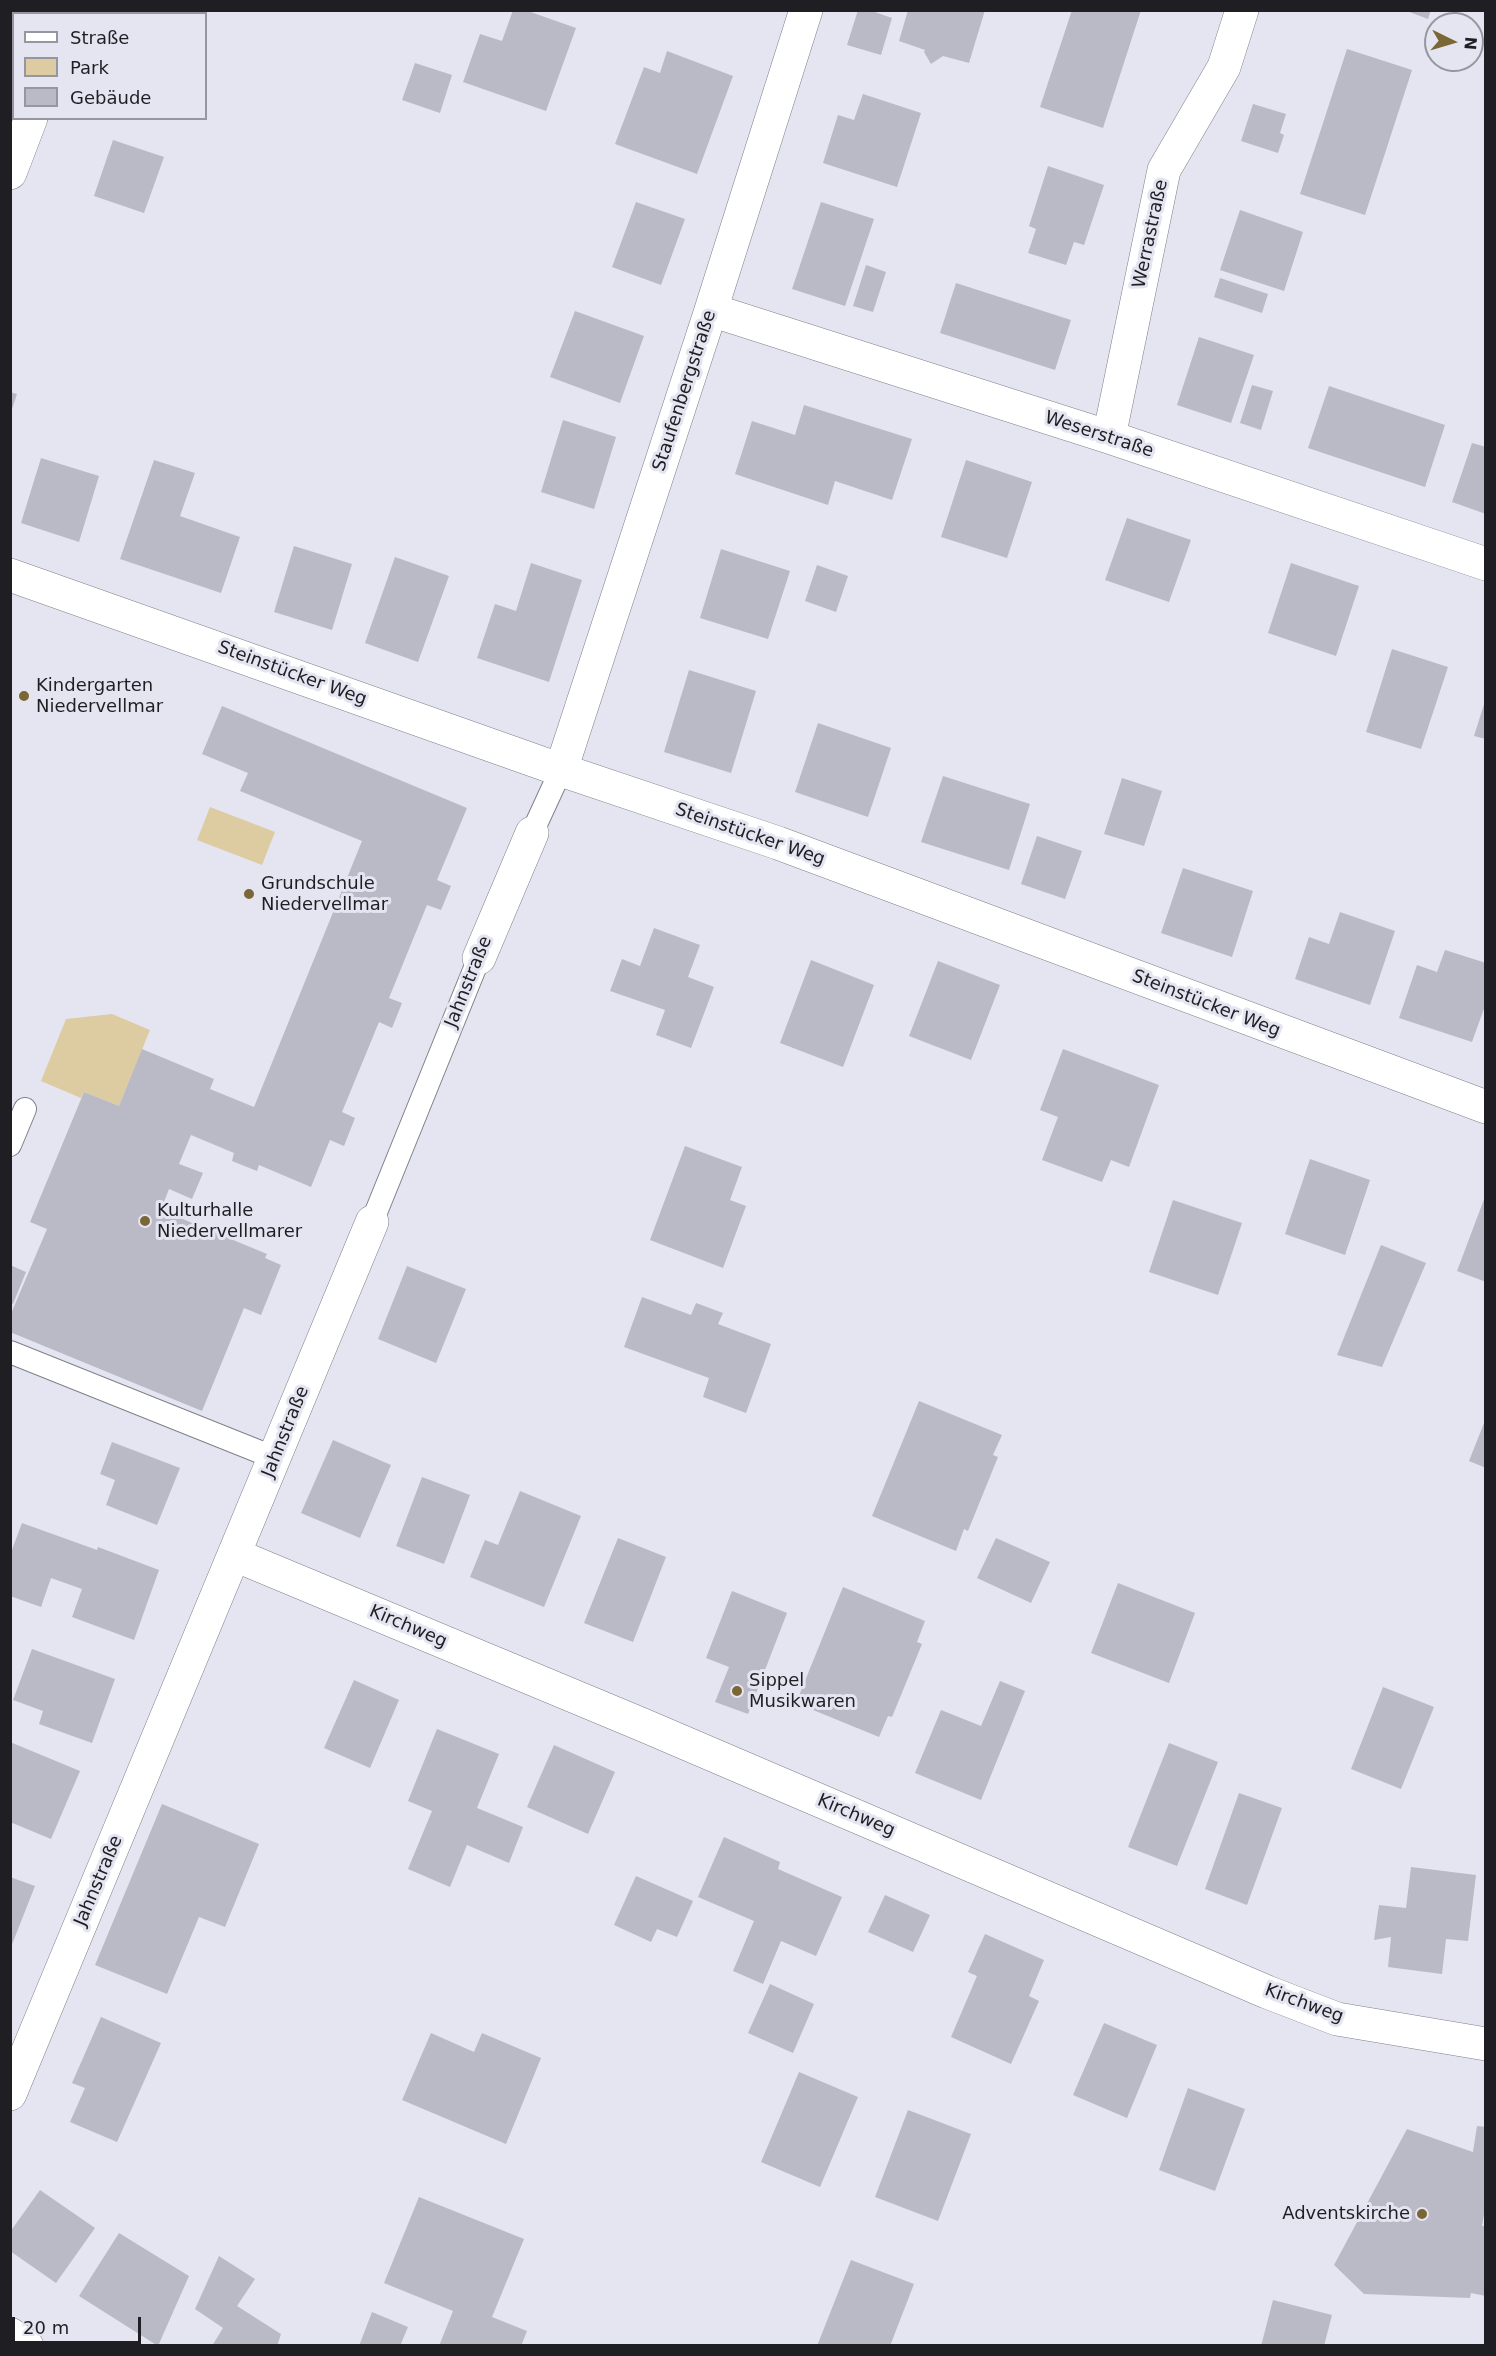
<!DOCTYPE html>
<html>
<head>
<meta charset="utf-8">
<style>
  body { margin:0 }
  #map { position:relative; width:1496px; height:2356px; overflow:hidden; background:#e4e5f1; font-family:"DejaVu Sans",sans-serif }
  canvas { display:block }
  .frame { position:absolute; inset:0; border:12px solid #1f1f23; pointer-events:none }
  .legend { position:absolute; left:12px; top:12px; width:195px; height:108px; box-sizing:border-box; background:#e4e5f1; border:2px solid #95969f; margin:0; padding:8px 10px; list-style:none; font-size:18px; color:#1f1f23 }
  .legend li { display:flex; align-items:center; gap:12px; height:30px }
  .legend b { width:30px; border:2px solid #95969f }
  .north { position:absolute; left:1424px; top:12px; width:60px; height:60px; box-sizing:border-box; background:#e4e5f1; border:2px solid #95969f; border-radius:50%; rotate:95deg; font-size:16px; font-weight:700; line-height:24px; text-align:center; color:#1f1f23 }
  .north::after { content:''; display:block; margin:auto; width:21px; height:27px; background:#7b6735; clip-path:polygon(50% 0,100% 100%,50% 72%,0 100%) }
  .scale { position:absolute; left:12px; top:2317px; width:129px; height:27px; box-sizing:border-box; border:3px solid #1f1f23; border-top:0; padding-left:8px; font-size:18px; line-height:21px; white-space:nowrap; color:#1f1f23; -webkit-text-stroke:4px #e4e5f1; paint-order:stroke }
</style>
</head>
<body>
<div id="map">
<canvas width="1496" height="2356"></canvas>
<div class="frame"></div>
<ul class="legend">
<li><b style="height:8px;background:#fff"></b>Straße</li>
<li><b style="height:16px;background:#ddcba1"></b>Park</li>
<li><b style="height:16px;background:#b9bac5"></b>Gebäude</li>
</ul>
<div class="north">N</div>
<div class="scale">20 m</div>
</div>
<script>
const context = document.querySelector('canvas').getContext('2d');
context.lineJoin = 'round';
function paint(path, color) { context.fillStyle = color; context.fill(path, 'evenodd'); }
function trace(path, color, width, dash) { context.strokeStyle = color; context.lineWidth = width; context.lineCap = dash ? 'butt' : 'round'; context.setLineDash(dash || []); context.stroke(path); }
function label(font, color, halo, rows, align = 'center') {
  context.font = font + ' "DejaVu Sans",sans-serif'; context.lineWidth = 6; context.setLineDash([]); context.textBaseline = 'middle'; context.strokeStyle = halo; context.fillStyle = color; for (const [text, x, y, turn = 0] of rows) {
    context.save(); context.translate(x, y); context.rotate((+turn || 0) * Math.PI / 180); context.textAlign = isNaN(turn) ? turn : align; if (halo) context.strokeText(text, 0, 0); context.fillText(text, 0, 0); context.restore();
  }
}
paint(new Path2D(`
  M210 807 275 832 262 865 197 840Z
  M112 1014 150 1030 119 1106 84 1092 81 1098 41 1081 66 1019Z`), '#ddcba1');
paint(new Path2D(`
  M513 10H525L576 28 546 111 463 82 480 34 502 41Z
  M858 10H869L892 18 881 55 847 45Z
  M908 10H985L969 63 943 56 931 64 924 52 925 50 899 41Z
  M1072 10H1141L1103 128 1040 107Z
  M1404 10H1431L1428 19Z
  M1347 49 1412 70 1365 215 1300 194Z
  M667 51 733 76 697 174 615 144 644 67 660 73Z
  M415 63 452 75 440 113 402 100Z
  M863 94 921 113 897 187 823 163 838 115 854 120Z
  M1253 104 1286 114 1280 133 1284 135 1278 153 1241 141Z
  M113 140 164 157 144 213 94 196Z
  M1048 166 1104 185 1084 245 1074 242 1066 265 1028 253 1036 229 1029 226Z
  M636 202 685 219 661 285 612 267Z
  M821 202 874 219 845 306 792 289Z
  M1240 210 1303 232 1284 291 1220 270Z
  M866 265 886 272 873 312 853 306Z
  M1220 278 1268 294 1262 313 1214 297Z
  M956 283 1071 320 1055 370 940 333Z
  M575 311 644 336 620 403 550 377Z
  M1199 337 1254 355 1231 423 1177 405Z
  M1252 385 1273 391 1261 430 1240 423Z
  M1329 386 1445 425 1425 487 1308 448Z
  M10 392 17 394 11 412H10Z
  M804 405 912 439 892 500 835 481 828 505 735 474 752 421 795 435Z
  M563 420 616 437 594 509 541 492Z
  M1472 443 1486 447V514L1452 502Z
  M41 458 99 476 79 542 21 523Z
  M154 460 195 473 180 516 240 537 221 593 120 559Z
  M966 460 1032 482 1007 558 941 537Z
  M1127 518 1191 540 1169 602 1105 580Z
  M294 546 352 564 332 630 274 612Z
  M721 549 790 571 768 639 700 618Z
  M395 557 449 576 418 662 365 643Z
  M531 563 582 580 549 682 477 658 495 604 516 611Z
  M1291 563 1359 586 1336 656 1268 633Z
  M817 565 848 576 836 612 805 601Z
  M1392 649 1448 667 1421 749 1366 732Z
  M689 670 756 691 731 773 664 752Z
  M1485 701H1486V739L1474 736Z
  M222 706 467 808 437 880 451 886 441 910 427 905 389 998 402 1003 392 1028 379 1022 342 1112 355 1118 344 1146 330 1140 311 1187 259 1165 257 1171 232 1161 234 1153 191 1135 179 1164 203 1173 192 1199 169 1189 161 1210 267 1254 265 1258 281 1265 261 1315 244 1308 202 1411 10 1332V1316L47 1229 30 1222 84 1092 119 1106 142 1049 214 1079 210 1089 254 1107 362 841 240 791 248 773 202 754Z
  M818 723 891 748 868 817 795 792Z
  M943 776 1030 804 1009 870 921 842Z
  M1122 778 1162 791 1144 846 1104 834Z
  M1037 836 1082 851 1065 899 1021 884Z
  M1183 868 1253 891 1232 957 1161 933Z
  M1340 912 1395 931 1370 1005 1295 979 1309 937 1329 944Z
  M654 928 700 945 688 977 714 987 691 1048 656 1035 665 1010 610 991 622 959 640 966Z
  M1445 950 1486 963V1003L1472 1042 1399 1018 1417 965 1437 972Z
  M811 960 874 985 843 1067 780 1043Z
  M938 961 1000 985 971 1060 909 1036Z
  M1063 1049 1159 1085 1129 1167 1111 1160 1102 1182 1042 1160 1058 1117 1040 1110Z
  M685 1146 742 1167 730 1200 746 1206 723 1268 650 1240Z
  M1310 1159 1370 1180 1345 1255 1285 1234Z
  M1486 1194V1282L1457 1271Z
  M1173 1200 1242 1223 1218 1295 1149 1272Z
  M1381 1245 1426 1263 1382 1367 1337 1355Z
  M10 1265 26 1272 13 1304 10 1303Z
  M407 1266 466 1289 436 1363 378 1339Z
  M642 1297 691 1315 696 1303 723 1313 718 1324 771 1344 746 1413 703 1397 709 1378 624 1347Z
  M919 1401 1002 1435 993 1455 998 1457 968 1531 964 1529 956 1551 872 1516Z
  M1486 1418V1468L1469 1461Z
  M333 1440 391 1465 360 1538 301 1513Z
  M112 1442 180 1468 157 1525 106 1505 115 1480 100 1474Z
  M422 1477 470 1495 444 1564 396 1546Z
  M520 1491 581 1516 544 1607 470 1577 485 1540 498 1545Z
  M22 1523 97 1550 98 1547 159 1570 134 1640 72 1617 82 1589 51 1578 41 1607 10 1596V1555Z
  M618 1538 666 1557 633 1642 584 1623Z
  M996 1538 1050 1562 1031 1603 977 1578Z
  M1118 1583 1195 1613 1169 1683 1091 1653Z
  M843 1587 925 1621 917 1642 922 1644 892 1717 888 1716 879 1737 796 1703Z
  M732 1591 787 1613 748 1714 715 1702 729 1667 706 1658Z
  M32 1649 115 1679 92 1743 39 1724 43 1711 13 1700Z
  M354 1680 399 1700 370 1768 324 1748Z
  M1000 1681 1025 1691 981 1800 915 1773 941 1710 981 1726Z
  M1383 1687 1434 1707 1401 1789 1351 1769Z
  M437 1729 499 1754 477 1808 523 1827 509 1863 467 1845 450 1887 408 1869 432 1811 408 1801Z
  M10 1742 80 1771 51 1839 10 1822Z
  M1169 1743 1218 1762 1177 1866 1128 1847Z
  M554 1745 615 1772 588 1834 527 1807Z
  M1239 1793 1282 1808 1247 1905 1205 1889Z
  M162 1804 259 1844 225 1927 199 1917 167 1994 95 1965Z
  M724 1837 780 1862 778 1869 842 1897 816 1956 781 1941 763 1984 733 1971 754 1921 698 1897Z
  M1411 1867 1476 1875 1468 1941 1446 1939 1442 1974 1388 1967 1391 1937 1374 1940 1379 1905 1406 1908Z
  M636 1876 693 1901 677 1937 657 1929 651 1942 614 1925Z
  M10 1877 35 1886 11 1947H10Z
  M885 1895 930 1915 913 1952 868 1932Z
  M985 1934 1044 1960 1029 1996 1039 2001 1011 2064 951 2037 977 1976 968 1972Z
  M770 1984 814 2004 793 2053 748 2033Z
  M101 2017 161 2043 117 2142 70 2122 85 2088 72 2083Z
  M1104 2023 1157 2045 1127 2118 1073 2095Z
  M431 2033 474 2052 482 2033 541 2058 506 2144 402 2100Z
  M799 2072 858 2097 820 2187 761 2162Z
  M1188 2088 1245 2109 1215 2191 1159 2170Z
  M908 2110 971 2134 938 2221 875 2197Z
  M1477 2126 1486 2127V2202L1482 2226H1486V2296L1471 2293 1470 2298 1364 2294 1334 2265 1407 2129 1473 2152Z
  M40 2190 95 2228 56 2283 10 2251V2232Z
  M419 2197 524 2239 492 2317 527 2331 521 2346H439L453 2311 384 2283Z
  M119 2233 189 2276 158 2346 79 2296Z
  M219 2256 255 2279 237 2306 281 2334 277 2346H212L223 2328 195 2309Z
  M851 2260 914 2284 890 2346H817Z
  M1273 2300 1332 2315 1324 2346H1261Z
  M372 2312 408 2327 400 2346H359Z`), '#b9bac5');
const lane = new Path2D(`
  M532 833 561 770
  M10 1145 25 1109
  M372 1222 479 958
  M10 1352 275 1458`);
const street = new Path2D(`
  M70 14 71 10
  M10 173 31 118
  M711 310 1109 437 1486 564
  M1109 437 1164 170 1224 67 1242 10
  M10 575 561 770 778 843 1486 1107
  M561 770 711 310 806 10
  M479 958 532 833
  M235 1555 643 1725 1267 1992 1337 2019 1486 2044
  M10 2094 372 1222
  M10 2334 27 2346`);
trace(lane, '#7f818b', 24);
trace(street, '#7f818b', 34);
trace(lane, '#fff', 22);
trace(street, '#fff', 33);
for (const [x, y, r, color] of [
  [24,696,6,"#7b6735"],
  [249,894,6,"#7b6735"],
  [145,1221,6,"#7b6735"],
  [737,1691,6,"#7b6735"],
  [1422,2214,6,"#7b6735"]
]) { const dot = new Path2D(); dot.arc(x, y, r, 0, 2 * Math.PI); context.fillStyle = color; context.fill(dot); trace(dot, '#e4e5f1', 2); }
label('18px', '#1f1f23', '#e4e5f1', [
  ["Werrastraße",1151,234,-78],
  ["Staufenbergstraße",685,391,-72],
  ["Weserstraße",1099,435,18],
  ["Steinstücker Weg",292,674,20],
  ["Steinstücker Weg",750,835,19],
  ["Jahnstraße",469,982,-68],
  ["Steinstücker Weg",1206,1004,21],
  ["Jahnstraße",286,1432,-68],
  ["Kirchweg",408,1627,23],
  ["Kirchweg",856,1816,23],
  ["Jahnstraße",99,1881,-67],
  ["Kirchweg",1304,2004,20]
]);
label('18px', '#1f1f23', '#e4e5f1', [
  ["Kindergarten",36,686],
  ["Niedervellmar",36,707],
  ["Grundschule",261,884],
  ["Niedervellmar",261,905],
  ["Kulturhalle",157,1211],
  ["Niedervellmarer",157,1232],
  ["Sippel",749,1681],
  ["Musikwaren",749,1702],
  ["Adventskirche",1410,2214,"right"]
], 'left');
</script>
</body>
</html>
